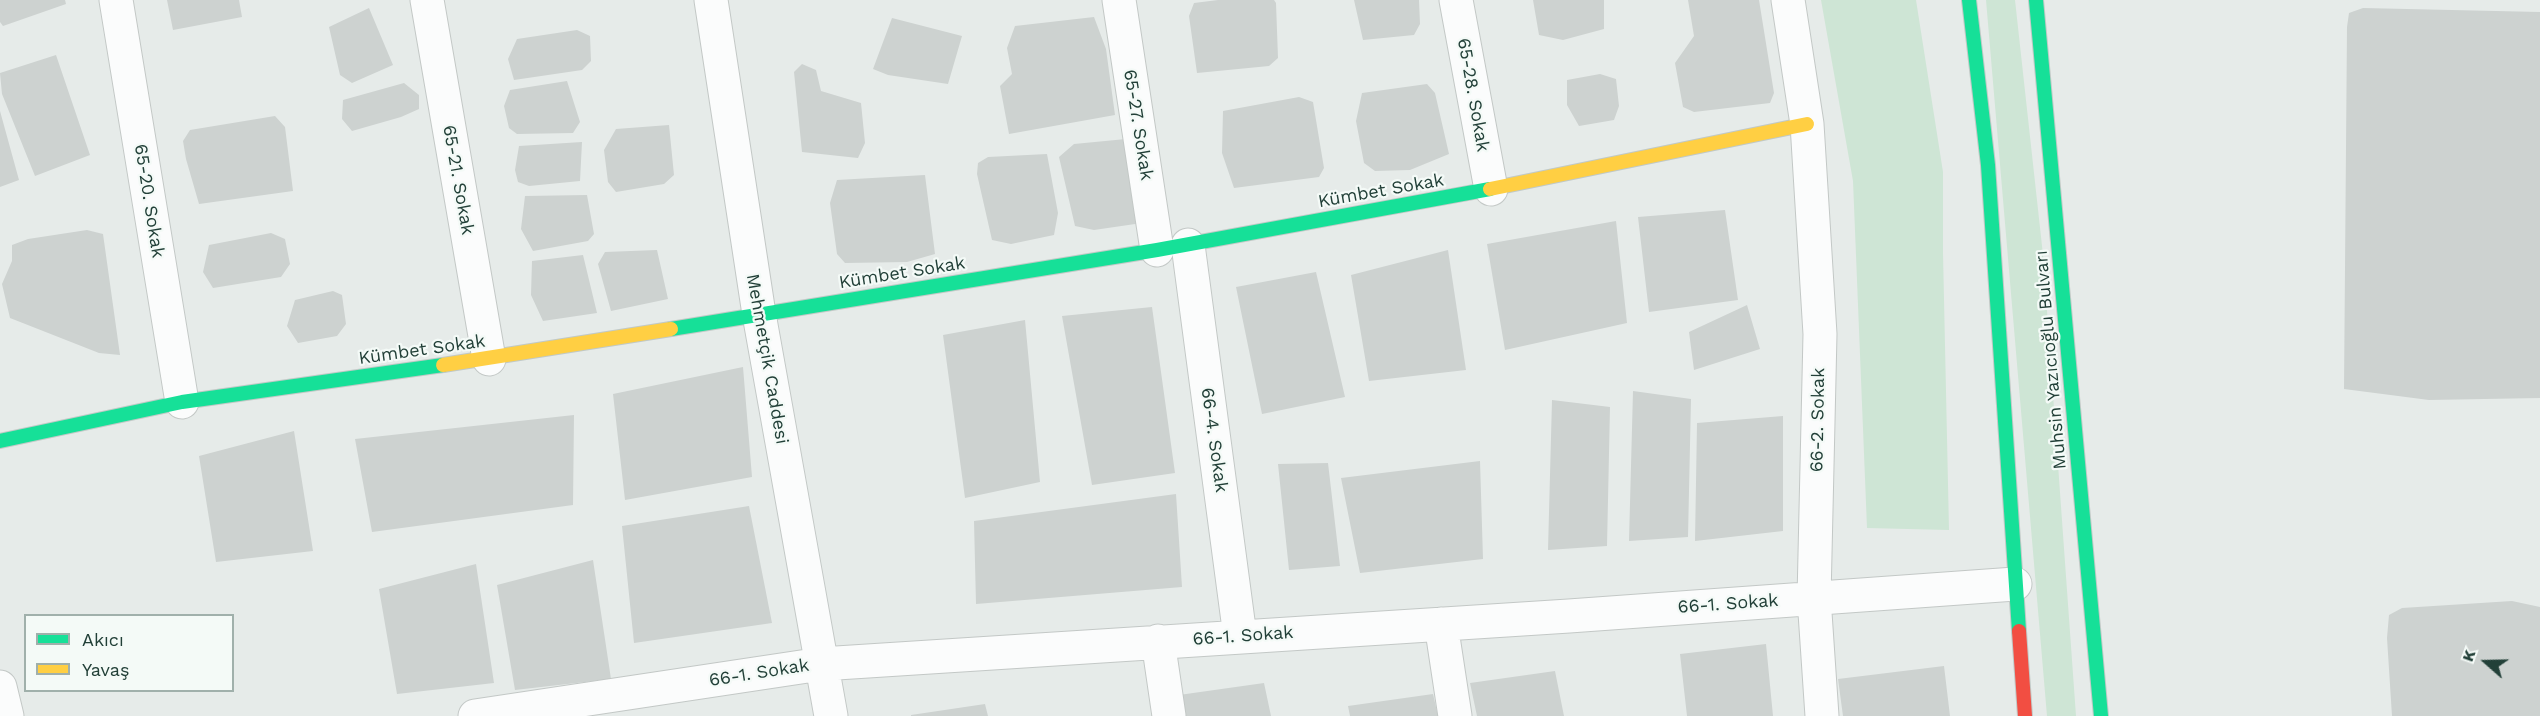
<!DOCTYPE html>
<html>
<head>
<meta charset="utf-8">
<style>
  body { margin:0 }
  #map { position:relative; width:2540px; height:716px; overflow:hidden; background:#e6ebe9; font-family:"Work Sans",sans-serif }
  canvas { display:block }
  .legend { position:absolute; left:24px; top:614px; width:210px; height:78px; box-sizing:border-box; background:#f4faf7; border:2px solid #a0b0ab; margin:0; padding:8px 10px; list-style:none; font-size:18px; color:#224038 }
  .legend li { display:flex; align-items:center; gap:12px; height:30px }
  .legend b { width:30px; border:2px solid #a0b0ab }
  .north { position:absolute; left:2456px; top:632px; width:60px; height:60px; -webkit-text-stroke:4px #f4faf7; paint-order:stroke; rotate:290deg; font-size:16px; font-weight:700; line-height:24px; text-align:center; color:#224038 }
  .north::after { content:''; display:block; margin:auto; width:21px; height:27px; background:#224038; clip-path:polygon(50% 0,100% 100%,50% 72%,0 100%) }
</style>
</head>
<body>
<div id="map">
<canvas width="2540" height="716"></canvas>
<ul class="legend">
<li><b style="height:8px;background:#16e098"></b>Akıcı</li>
<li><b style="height:8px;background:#ffcf43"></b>Yavaş</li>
</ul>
<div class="north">K</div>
</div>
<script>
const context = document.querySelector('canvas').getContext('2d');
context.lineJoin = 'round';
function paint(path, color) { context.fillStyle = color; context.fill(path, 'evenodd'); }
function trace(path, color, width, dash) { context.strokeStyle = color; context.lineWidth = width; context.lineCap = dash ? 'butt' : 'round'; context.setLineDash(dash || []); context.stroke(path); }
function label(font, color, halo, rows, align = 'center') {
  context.font = font + ' "Work Sans",sans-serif'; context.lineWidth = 4.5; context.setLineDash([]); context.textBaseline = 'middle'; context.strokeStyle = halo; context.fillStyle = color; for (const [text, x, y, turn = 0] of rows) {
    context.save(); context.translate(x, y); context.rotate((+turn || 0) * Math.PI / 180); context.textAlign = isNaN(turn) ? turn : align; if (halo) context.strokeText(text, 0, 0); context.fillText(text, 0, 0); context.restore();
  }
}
paint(new Path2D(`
  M1821 0H1916L1943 172V253L1949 530 1867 528 1853 181Z
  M1986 0H2015L2043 255 2076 716H2047Z`), '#cee5d5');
paint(new Path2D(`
  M0 0H65L66 4 3 26 0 22Z
  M167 0H239L242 17 173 30Z
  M1218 0H1274L1276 3 1278 58 1269 66 1197 73 1189 16 1194 3Z
  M1354 0H1419L1420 24 1414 35 1363 40Z
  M1533 0H1604V29L1563 40 1539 35Z
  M1688 0H1759L1774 93 1770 103 1694 112 1683 107 1675 63 1694 36Z
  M369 8 393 65 352 83 340 75 329 27Z
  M2363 8 2540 12V398L2429 400 2344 389 2347 27 2349 13Z
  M1094 17 1106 49 1115 115 1009 134 1000 86 1012 74 1007 48 1015 26Z
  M892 18 962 36 948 84 888 75 873 69Z
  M577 30 590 36 591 61 582 70 514 80 508 59 517 39Z
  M56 55 90 155 35 176 2 94 0 73Z
  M802 64 816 70 821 91 861 103 865 143 858 158 802 152 794 72Z
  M1600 74 1616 79 1619 106 1614 120 1579 126 1567 105V80Z
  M567 81 580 122 573 133 517 134 509 128 504 106 510 90Z
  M404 83 419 95V109L401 117 352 131 342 119 343 100Z
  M1427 84 1435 93 1449 154 1410 170 1375 171 1364 163 1356 121 1362 93Z
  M1299 97 1313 102 1324 168 1319 177 1234 188 1222 153 1223 111Z
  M0 111 19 180 0 187Z
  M275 116 285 127 293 191 199 204 186 159 183 141 190 130Z
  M669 125 674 175 664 184 616 192 608 182 604 150 616 129Z
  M1126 139 1142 223 1094 230 1075 226 1059 157 1074 144Z
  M582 142 580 181 529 186 518 182 515 170 519 146Z
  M1047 154 1058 213 1054 235 1011 244 992 240 977 174 978 163 988 157Z
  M925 175 935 254 907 262 845 263 837 254 830 203 837 180Z
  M587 195 594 234 588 241 533 251 521 229 525 196Z
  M1725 210 1738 300 1649 312 1638 217Z
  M1616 221 1627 323 1505 350 1487 244Z
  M87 230 103 234 120 355 99 353 10 318 2 284 12 261V245L28 239Z
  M271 233 285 239 290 264 281 277 213 288 203 272 209 245Z
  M657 250 668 299 611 311 598 264 605 252Z
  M1448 250 1466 370 1369 381 1351 275Z
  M583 255 597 313 543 321 531 295 532 261Z
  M1316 272 1345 397 1262 414 1236 287Z
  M333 291 342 295 346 324 337 336 298 343 287 326 295 300Z
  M1747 305 1760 349 1694 370 1689 332Z
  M1152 307 1175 473 1092 485 1062 316Z
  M1025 320 1040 482 965 498 943 335Z
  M743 367 752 477 625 500 613 394Z
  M1633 391 1691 399 1688 537 1629 541Z
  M1552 400 1610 407 1607 546 1548 550Z
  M574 415 573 505 372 532 355 439Z
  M1783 416V531L1695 541 1697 423Z
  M294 431 313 551 216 562 199 456Z
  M1480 461 1483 559 1360 573 1341 478Z
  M1328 463 1340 566 1289 570 1278 464Z
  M1176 494 1182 587 976 604 974 521Z
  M749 506 772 623 634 643 622 526Z
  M593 560 611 679 515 690 497 585Z
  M476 564 494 683 397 694 379 589Z
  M2512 601 2540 607V716H2392L2387 638 2389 615 2402 608Z
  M1766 644 1773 716H1687L1680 654Z
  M1944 666 1950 716H1843L1838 679Z
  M1555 671 1564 716H1477L1470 683Z
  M1264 683 1271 716H1183L1179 695Z
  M1433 694 1438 716H1350L1348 706Z
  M985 704 988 716H911V715Z`), '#cdd2d0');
const street = new Path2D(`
  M116 0 182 402
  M427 0 489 359
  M711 0 759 314 831 716
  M1119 0 1157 250
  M1456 0 1491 189
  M1788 0 1807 124 1820 334 1814 598 1822 716
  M1188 245 1240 636
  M1441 624 1455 716
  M1158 641 1169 716
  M0 687 7 716
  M475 716 821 664 1569 616 2015 584`);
const fast = new Path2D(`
  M1969 0 1988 165 2019 631
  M2036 0 2101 716
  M671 329 1157 250 1490 189
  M0 441 182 402 443 365`);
const slow = new Path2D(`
  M1490 189 1807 124
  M443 365 671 329`);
const jam = new Path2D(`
  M2019 631 2025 716`);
trace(street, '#c3c8c6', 35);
trace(fast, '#c1c9c6', 16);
trace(slow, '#c1c9c6', 16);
trace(jam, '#c1c9c6', 16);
trace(street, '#fbfcfc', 33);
trace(fast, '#16e098', 14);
trace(slow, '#ffcf43', 14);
trace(jam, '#f24e42', 14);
label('18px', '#224038', '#f4faf7', [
  ["65-28. Sokak",1473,95,80],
  ["65-27. Sokak",1138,125,81],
  ["65-21. Sokak",458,180,80],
  ["Kümbet Sokak",1381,191,-10],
  ["65-20. Sokak",149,201,81],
  ["Kümbet Sokak",902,273,-9],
  ["Kümbet Sokak",422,350,-8],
  ["Mehmetçik Caddesi",767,359,80],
  ["Muhsin Yazıcıoğlu Bulvarı",2051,360,-95],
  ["66-2. Sokak",1818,420,-89],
  ["66-4. Sokak",1214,440,82],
  ["66-1. Sokak",1728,604,-4],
  ["66-1. Sokak",1243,636,-4],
  ["66-1. Sokak",759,673,-9]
]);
</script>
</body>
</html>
